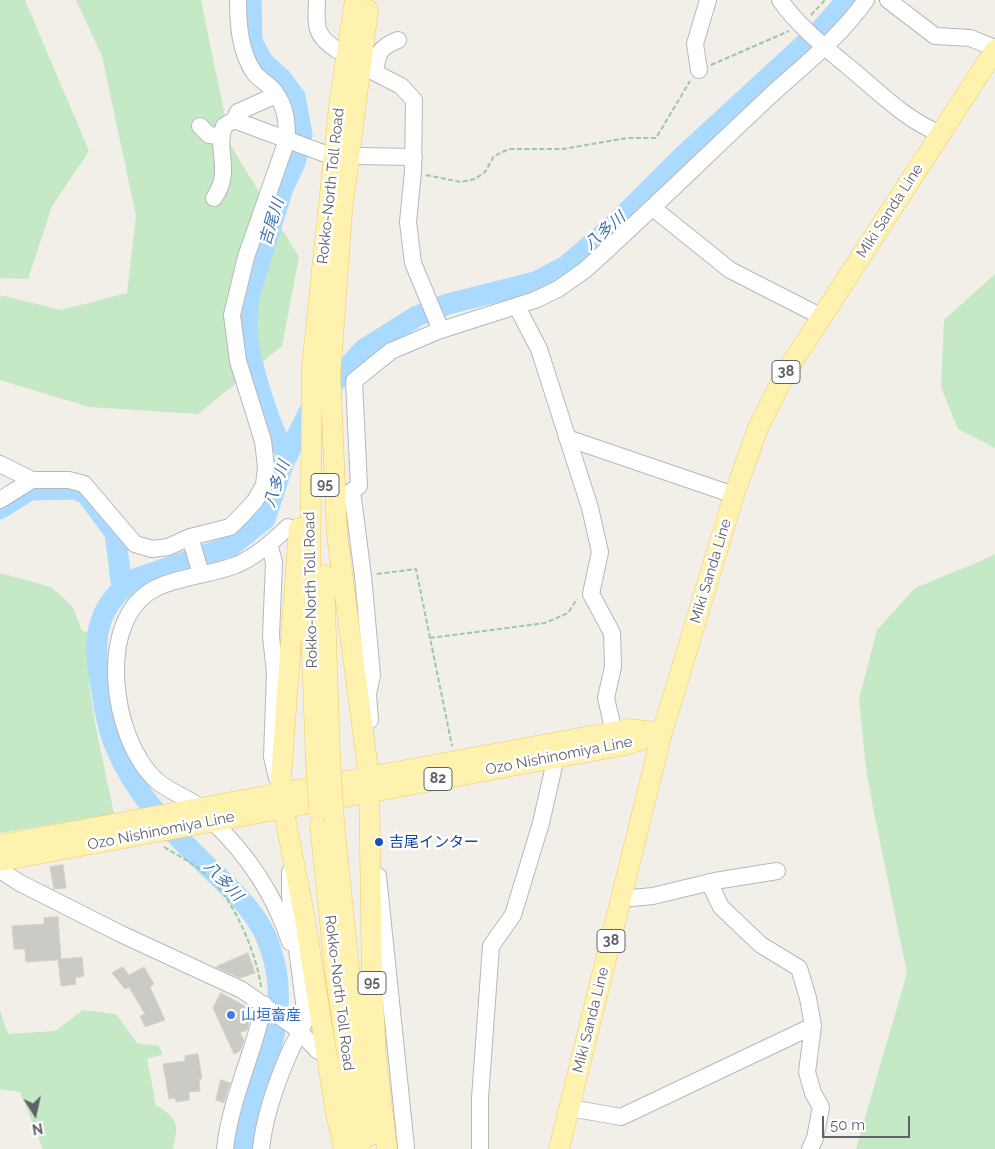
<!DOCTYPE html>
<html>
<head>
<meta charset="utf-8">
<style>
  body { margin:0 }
  #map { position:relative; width:995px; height:1149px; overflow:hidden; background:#f1efe8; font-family:Raleway,sans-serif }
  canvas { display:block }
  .north { position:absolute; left:10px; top:1089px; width:50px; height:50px; -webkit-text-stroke:4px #fff; paint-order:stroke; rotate:170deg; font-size:14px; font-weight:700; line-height:20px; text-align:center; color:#5f6368 }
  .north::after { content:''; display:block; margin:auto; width:18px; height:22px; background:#5f6368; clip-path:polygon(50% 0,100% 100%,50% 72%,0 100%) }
  .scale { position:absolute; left:822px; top:1116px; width:88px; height:22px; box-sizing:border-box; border:2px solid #5f6368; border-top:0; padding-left:6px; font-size:15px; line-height:18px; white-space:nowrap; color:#5f6368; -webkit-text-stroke:4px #fff; paint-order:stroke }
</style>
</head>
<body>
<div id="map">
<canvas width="995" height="1149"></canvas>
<div class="north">N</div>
<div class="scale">50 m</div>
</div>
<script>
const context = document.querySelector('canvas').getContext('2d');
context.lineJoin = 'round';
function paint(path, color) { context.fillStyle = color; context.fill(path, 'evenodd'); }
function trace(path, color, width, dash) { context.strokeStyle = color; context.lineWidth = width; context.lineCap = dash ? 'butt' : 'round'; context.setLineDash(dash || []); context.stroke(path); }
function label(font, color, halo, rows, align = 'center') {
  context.font = font + ' Raleway,"Noto Sans JP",sans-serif'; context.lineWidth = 5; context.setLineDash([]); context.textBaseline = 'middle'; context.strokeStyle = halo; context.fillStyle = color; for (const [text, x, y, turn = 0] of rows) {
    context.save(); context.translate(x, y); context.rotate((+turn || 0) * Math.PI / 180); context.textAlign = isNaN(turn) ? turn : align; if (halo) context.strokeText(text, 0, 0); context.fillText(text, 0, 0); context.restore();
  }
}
paint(new Path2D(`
  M0 0H25L89 151 52 206 28 279 0 278Z
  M76 0H201L231 146 299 257 282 346 198 414 89 407 0 380V295L61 310 127 293 136 216 102 56Z
  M995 274V448L958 429 941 387 944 320Z
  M995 554V1149H856L907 973 873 808 866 768 859 699 877 630 915 588 981 561Z
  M0 573 51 587 73 607 82 631 99 634 89 683 95 723 114 814 0 833Z
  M83 1010 116 1014 137 1043 159 1046 163 1054 147 1059 156 1105C178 1119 179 1123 173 1149H43L20 1092 0 1089V1011L8 1034 55 1031Z`), '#c5e8c5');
trace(new Path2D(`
  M251 0 252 41 263 62 281 78 295 97 302 134 295 163 283 188 249 296C248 307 246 319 247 330 248 357 271 435 288 455
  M0 509 30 490 76 489 87 495 115 533 122 588
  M242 1149C255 1078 296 1022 270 947 259 913 231 889 205 864 170 830 135 794 116 748 106 726 103 698 99 674 92 633 100 603 135 579L231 546 265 519 285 459 310 410 363 350 417 316 448 304 535 282 566 266 617 222 684 155 821 29 847 0`), '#aadaff', 21);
const building = new Path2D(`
  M63 865 66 888 54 889 50 867Z
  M58 917 61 959 82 957 84 976 75 978 76 984 61 986 58 960 26 962 25 949H14L12 926 44 924V918Z
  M248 953 255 973 240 978 216 967Z
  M123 967 129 975 144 967 154 984 150 987 165 1020 145 1027 140 1016 145 1014 129 987 125 989 112 973Z
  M221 993 252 1010 247 1030 240 1033 244 1040 240 1051 234 1054 213 1008Z
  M198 1054 202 1079H199L200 1091 189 1092V1100L176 1102 175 1098 169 1099 163 1064 185 1061V1056Z
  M221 1080 230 1083 224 1103 216 1100Z`);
paint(building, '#cccac5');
trace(building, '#d6d1c6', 1);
const minor = new Path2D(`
  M317 0C316 26 314 35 337 50
  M780 0C797 25 828 50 851 69 880 93 906 120 941 134
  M888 0 935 36 970 38 995 48
  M368 69 401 86 414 100 413 171 408 222 413 263 438 323V331
  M699 70 695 44 708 0
  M376 73C376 54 380 47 398 40
  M234 120 238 112 276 95
  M200 126 209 135 220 136
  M359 156 414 157
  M214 198C233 171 215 152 224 126L234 120 323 153
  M653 208 730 270 822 317
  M517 307 539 349 590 508 600 552 591 594 612 633 613 667 606 698 614 732
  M567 438 734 495
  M0 464 32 480H69L84 484 135 544 152 549 168 547 190 537 230 527 243 514 255 501 264 485 266 467 263 441 238 361 232 315 246 257 287 140C287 122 286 107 275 92 270 85 261 81 255 74 240 53 238 25 238 0
  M352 491 363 576 372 675 368 694 370 720
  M343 497 359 486 354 381 391 351 438 331 535 300 558 289 585 270C648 213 708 154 770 96 804 65 839 38 866 0
  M0 500 32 480
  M190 537 201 574
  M269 544 274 562 271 636 275 673 272 757 277 778
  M201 808C187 797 169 792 156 780 112 740 94 619 156 588 181 576 211 575 236 565 257 556 272 542 288 527
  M212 821C247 854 275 896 290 942
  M0 870 20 883 121 934 242 990 296 1028 318 1051
  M378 876 406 1147
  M709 882 721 907 761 945 799 968 808 998 813 1026 807 1072 813 1093 821 1107 815 1138 810 1149
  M621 899 653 896 715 881 777 871
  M570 1108 621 1117 813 1026
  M225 1149C230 1100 254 1053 264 1004
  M261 1149C264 1119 276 1084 288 1056 294 1042 302 1031 306 1017L290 896V872
  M480 1149V1098L491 946 513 915 541 823 556 757`);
const major = new Path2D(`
  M330 367 337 535 369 777 372 979 376 1059 387 1149
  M330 379 342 212 368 10
  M299 528 280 792 304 914 336 1113 344 1149
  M324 575 330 758
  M316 761 310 606 312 366 340 98 355 0
  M334 822 349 969 372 1135
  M320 824 335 971 361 1149
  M0 845 629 729 655 732
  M0 861 625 745 662 733
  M559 1149 662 733 734 495 758 428 786 372 995 50`);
trace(minor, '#b5b8bc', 18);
trace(major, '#f2c960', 21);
trace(new Path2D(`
  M811 15 825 0
  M711 65 789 31
  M426 175 461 182 475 179 485 172 494 156 509 149H563L627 138H656L690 81
  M377 574 416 569 452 746
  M430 638 545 623 568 613 577 599
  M164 847C181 857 198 866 212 880 235 903 257 955 261 987`), '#9cc7a9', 2, [5, 2.5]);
trace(minor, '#fff', 16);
trace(major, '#fff2af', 20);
const majorBridge = new Path2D(`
  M330 758 334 822
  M316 761 319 809`);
trace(majorBridge, '#f2c960', 21, []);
trace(majorBridge, '#fff2af', 20);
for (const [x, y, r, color] of [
  [379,842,5,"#1a4fb4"],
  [231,1015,5,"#3f7fe0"]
]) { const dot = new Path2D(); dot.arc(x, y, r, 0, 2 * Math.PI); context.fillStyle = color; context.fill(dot); trace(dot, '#fff', 2); }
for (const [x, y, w] of [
  [786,372,28],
  [325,485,28],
  [438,779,28],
  [611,941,28],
  [372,983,28]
]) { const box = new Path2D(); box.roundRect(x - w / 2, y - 11.5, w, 23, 4); context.fillStyle = '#fff'; context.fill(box); trace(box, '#5f6368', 1); }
label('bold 14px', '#5f6368', null, [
  ["38",786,372],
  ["95",325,485],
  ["82",438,779],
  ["38",611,941],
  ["95",372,983]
]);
label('15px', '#5f6368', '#fff', [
  ["Rokko-North Toll Road",331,186,-84],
  ["Miki Sanda Line",890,211,-57],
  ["Miki Sanda Line",711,571,-73],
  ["Rokko-North Toll Road",311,590,-91],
  ["Ozo Nishinomiya Line",559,756,-11],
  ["Ozo Nishinomiya Line",161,831,-11],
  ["Rokko-North Toll Road",339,993,83],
  ["Miki Sanda Line",591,1020,-76]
]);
label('15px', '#164399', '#fff', [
  ["吉尾インター",389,842]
], 'left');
label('15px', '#366cbe', '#fff', [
  ["山垣畜産",241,1015]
], 'left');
label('italic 16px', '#4174aa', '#fff', [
  ["吉尾川",272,222,-73],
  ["八多川",605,231,-41],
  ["八多川",277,484,-71],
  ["八多川",223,881,47]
]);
</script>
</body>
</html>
